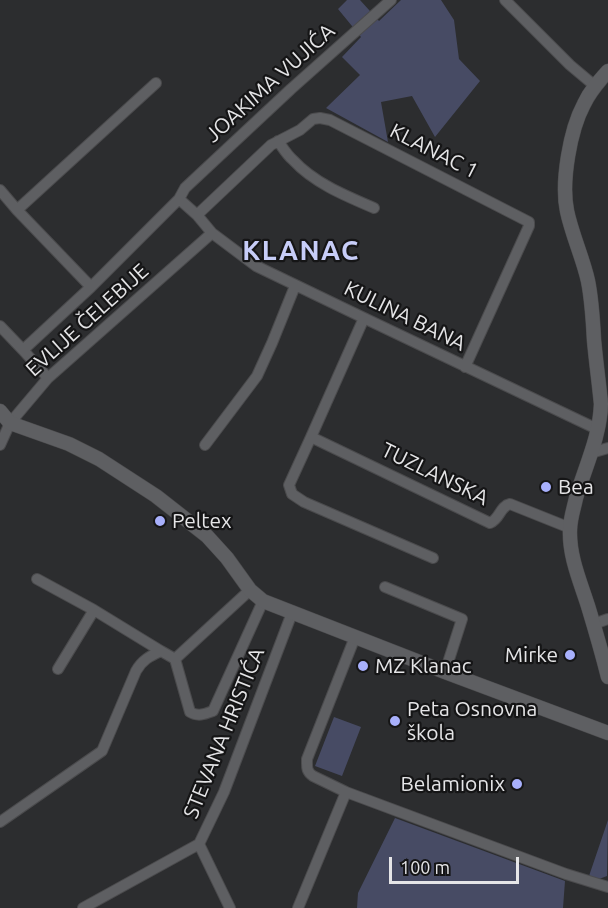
<!DOCTYPE html>
<html>
<head>
<meta charset="utf-8">
<style>
  body { margin:0 }
  #map { position:relative; width:608px; height:908px; overflow:hidden; background:#2c2d2f; font-family:Ubuntu,sans-serif }
  canvas { display:block }
  .scale { position:absolute; left:389px; top:857px; width:130px; height:27px; box-sizing:border-box; border:3px solid #e5e5e7; border-top:0; padding-left:8px; font-size:18px; line-height:21px; white-space:nowrap; color:#e5e5e7; -webkit-text-stroke:4px #151516; paint-order:stroke }
</style>
</head>
<body>
<div id="map">
<canvas width="608" height="908"></canvas>
<div class="scale">100 m</div>
</div>
<script>
const context = document.querySelector('canvas').getContext('2d');
context.lineJoin = 'round';
function paint(path, color) { context.fillStyle = color; context.fill(path, 'evenodd'); }
function trace(path, color, width, dash) { context.strokeStyle = color; context.lineWidth = width; context.lineCap = dash ? 'butt' : 'round'; context.setLineDash(dash || []); context.stroke(path); }
function label(font, color, halo, rows, align = 'center') {
  context.font = font + ' Ubuntu,sans-serif'; context.lineWidth = 4.5; context.setLineDash([]); context.textBaseline = 'middle'; context.strokeStyle = halo; context.fillStyle = color; for (const [text, x, y, turn = 0] of rows) {
    context.save(); context.translate(x, y); context.rotate((+turn || 0) * Math.PI / 180); context.textAlign = isNaN(turn) ? turn : align; if (halo) context.strokeText(text, 0, 0); context.fillText(text, 0, 0); context.restore();
  }
}
paint(new Path2D(`
  M347 0H360L379 21 401 0H441L454 20 459 59 480 81 435 137 412 96 381 102 388 142 326 108 360 75 342 57 361 37 338 9Z
  M334 717 361 727 342 776 315 766Z
  M395 818 565 881 563 908H357L358 893Z
  M608 820 607 876 599 879 589 876Z`), '#474b64');
const street = new Path2D(`
  M505 0 570 65 595 86
  M278 141C283 148 287 155 293 160 314 183 346 196 374 208
  M0 190 17 210 91 287
  M179 199 197 215 212 233 256 266 364 318 597 429
  M17 210 156 83
  M197 215 271 145 300 130 313 119 320 118 330 120 529 222V226L465 367
  M0 326 23 350 91 287 179 199 185 188 291 89 391 0
  M23 350 48 378
  M311 437 364 318
  M0 445 10 423 48 378 212 233
  M205 445 257 376 272 343 295 286
  M591 453 608 448
  M433 558 304 502 292 494 289 485 311 437 490 523C500 519 500 506 510 504L570 528
  M37 579 94 610 161 651
  M385 587 462 619 445 672
  M594 624 608 619
  M355 637 307 759C307 767 306 771 313 776L346 792 566 874 608 887
  M175 659 190 712C198 717 205 714 213 711L263 601
  M58 669 94 610
  M0 822 102 751 136 671C142 660 150 656 161 651L175 659 250 590
  M199 844 230 908
  M83 908 199 844 224 792 292 613
  M298 908 346 792`);
const secondary = new Path2D(`
  M608 71C599 81 590 91 584 104 570 130 561 182 567 211 572 235 583 258 588 281 592 301 593 321 594 340 596 362 599 383 601 404 600 437 585 467 576 498 574 508 570 519 570 530 569 556 580 581 588 606 595 629 602 653 608 677
  M0 411 10 423 69 444 99 459 156 496 207 536 227 558 250 590 263 601 445 672 608 733`);
trace(street, '#4b4b4d', 12);
trace(secondary, '#4b4b4d', 15);
trace(street, '#5e5f62', 10);
trace(secondary, '#5e5f62', 14);
for (const [x, y, r, color] of [
  [546,487,6,"#a8b0fc"],
  [160,521,6,"#a8b0fc"],
  [570,655,6,"#a8b0fc"],
  [363,666,6,"#a8b0fc"],
  [395,721,6,"#a8b0fc"],
  [517,784,6,"#a8b0fc"]
]) { const dot = new Path2D(); dot.arc(x, y, r, 0, 2 * Math.PI); context.fillStyle = color; context.fill(dot); trace(dot, '#151516', 2); }
label('21px', '#e5e5e7', '#151516', [
  ["JOAKIMA VUJIĆA",270,83,-42],
  ["KLANAC 1",434,151,27],
  ["KULINA BANA",405,316,26],
  ["EVLIJE ČELEBIJE",87,320,-42],
  ["TUZLANSKA",435,474,26],
  ["STEVANA HRISTIĆA",224,733,-68]
]);
label('21px', '#e5e5e7', '#151516', [
  ["Bea",558,487],
  ["Peltex",172,521],
  ["Mirke",558,655,"right"],
  ["MZ Klanac",375,666],
  ["Peta Osnovna",407,709],
  ["škola",407,733],
  ["Belamionix",505,784,"right"]
], 'left');
context.letterSpacing = '1.5px';
label('bold 27px', '#c7cdf8', '#151516', [
  ["KLANAC",301,251]
]);
context.letterSpacing = '0px';
</script>
</body>
</html>
